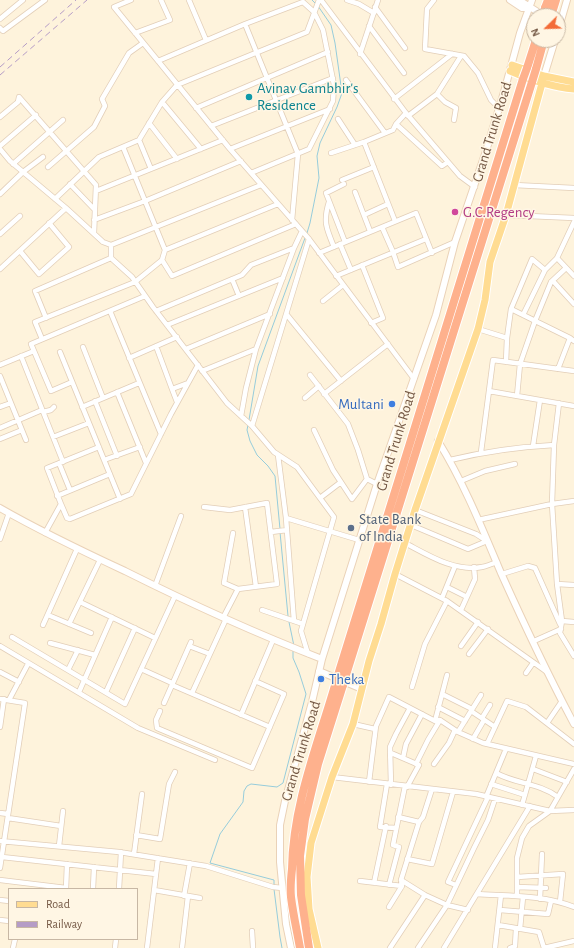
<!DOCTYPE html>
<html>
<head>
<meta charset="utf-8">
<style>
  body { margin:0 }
  #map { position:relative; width:574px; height:948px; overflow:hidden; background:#fef3dc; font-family:"Alegreya Sans",sans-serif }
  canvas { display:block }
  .legend { position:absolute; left:8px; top:888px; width:130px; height:52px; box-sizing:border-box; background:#fff6e4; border:1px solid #c7b7a4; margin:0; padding:5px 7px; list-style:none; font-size:12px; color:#745844 }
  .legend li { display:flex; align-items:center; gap:8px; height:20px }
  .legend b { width:20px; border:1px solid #c7b7a4 }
  .north { position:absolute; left:526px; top:8px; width:40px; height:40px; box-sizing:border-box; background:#fff6e4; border:1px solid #c7b7a4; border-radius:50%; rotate:247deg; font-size:11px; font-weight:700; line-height:16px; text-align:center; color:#745844 }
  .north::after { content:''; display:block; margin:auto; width:14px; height:18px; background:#f36b37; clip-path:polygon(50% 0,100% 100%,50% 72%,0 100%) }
</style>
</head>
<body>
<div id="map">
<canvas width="574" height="948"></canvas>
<ul class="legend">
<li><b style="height:5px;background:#ffdc92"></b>Road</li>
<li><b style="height:5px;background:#b59cc6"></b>Railway</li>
</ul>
<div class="north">N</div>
</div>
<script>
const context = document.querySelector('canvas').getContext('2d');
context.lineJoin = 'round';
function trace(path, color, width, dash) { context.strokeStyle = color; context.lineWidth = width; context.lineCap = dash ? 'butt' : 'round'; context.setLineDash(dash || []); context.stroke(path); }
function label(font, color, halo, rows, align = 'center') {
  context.font = font + ' "Alegreya Sans",sans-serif'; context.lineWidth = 3; context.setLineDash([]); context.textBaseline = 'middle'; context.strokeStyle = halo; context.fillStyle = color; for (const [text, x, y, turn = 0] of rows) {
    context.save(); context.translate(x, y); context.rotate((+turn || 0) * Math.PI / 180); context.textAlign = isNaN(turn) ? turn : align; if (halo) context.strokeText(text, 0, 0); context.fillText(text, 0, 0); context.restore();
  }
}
trace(new Path2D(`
  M312 0 316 4
  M307 233 310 223 319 178 317 156 320 143 337 107 342 93 335 43 331 25 318 6
  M249 420 258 366 305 238
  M248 425 247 430 250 441 257 455 268 466 275 476 280 529
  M280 532 288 616
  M289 622 294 646
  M274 886V880L210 863 220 834 243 802 244 791 247 786 251 784 277 787 283 783 306 694 299 672 293 658V651
  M274 889 280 937 282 948`), '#96ccdb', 1);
const street = new Path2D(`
  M131 0 114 7 230 149 309 239 414 379
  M189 0 206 40
  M321 0 406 113 460 176 475 187
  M347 0 359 4 374 13
  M434 0 427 9 425 49 464 56 478 73 491 100 498 107
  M375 7 405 48
  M0 19 23 0
  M245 24 298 154 292 220
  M369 26 404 73
  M0 28 3 31 45 0
  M135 33 170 20 161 0
  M360 54 378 0
  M158 61 245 24 303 2 314 12 323 30 334 85 333 101 309 149 251 173
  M346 80 385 133
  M437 94 445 102 456 108 454 120
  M394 99 452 54
  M162 102 201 149
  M196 108 328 52
  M408 116 437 94 461 56
  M0 117 18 102 19 97 96 185 94 233
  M338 119 355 145
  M149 123 177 159
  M396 124 442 166 448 162
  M211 126 333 78
  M139 140 151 169
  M364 142 395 221
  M0 146 36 115
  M123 147 165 250
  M0 149 10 161 66 208 103 242 111 245 261 185
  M230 149 330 109
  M331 153 364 142 393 130 396 124 406 113
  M13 164 63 120
  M48 167 94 127 105 106 102 99 129 53 143 43
  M342 180 374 167
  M70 184 95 210
  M344 184 326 193 345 242
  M514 185 574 188
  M96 191 223 140
  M355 192 370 231
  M0 194 23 172 43 157
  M55 199 99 157 139 140 162 102 177 85 307 32 319 0
  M329 202C323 221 326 228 334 247
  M364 215 388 204
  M506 215 574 218
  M94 220 145 201 241 161
  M382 227 393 252 398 267 455 242
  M0 234 20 216
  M340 244 351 270
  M111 245V258L132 277 153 307 227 403 252 426 274 452 297 467 334 517 301 631 308 654
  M20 251 39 274 69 247 49 223
  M319 253 416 213 432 253
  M557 258 574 276
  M162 260 172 276 296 224
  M362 265 383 318 371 323
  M0 269 66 208
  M336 276 426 239
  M232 279 239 296
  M553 281 574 304
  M323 301 343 285
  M511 309 570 338 574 341
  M110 311 161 434
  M156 311 242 275 251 265 294 248
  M287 315 341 381
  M523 315 545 270 557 258 574 222
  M46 318 35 291 111 258
  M167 325 283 278
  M478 329 507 338
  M42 339 35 322 135 282 162 260 165 250 278 204
  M156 346 172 389 188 383
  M83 347 103 398
  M186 349 270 314
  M34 351 51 391 72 382
  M60 352 120 499
  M21 356 63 462
  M129 358 177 337
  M506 362 507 338 511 309 532 259 545 270
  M0 365 34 351 31 344 145 296
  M558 369 570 338
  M202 371 256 349
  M310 375 348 424 358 450 367 479 352 499 333 470 314 430
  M0 376 26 440
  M172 389 177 402
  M489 391 574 406
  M117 392 146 463
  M324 394 388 344
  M517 396 520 364 535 321 551 282 566 268
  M305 398 319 386
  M95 401 117 456
  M559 403 554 445 552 504 557 584 562 621 560 633 574 656
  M0 407 11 403
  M82 407 139 383
  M43 412 51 410 54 407
  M241 416 246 388 256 349 294 248 302 231
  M252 426 309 239
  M0 428 42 410
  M53 437 89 423
  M0 439 22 430
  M533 446 540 400
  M481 452 493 360 574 371
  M278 455 286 518 294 621
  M104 460 140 447
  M450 460C487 451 516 447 554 445
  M59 463 70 490
  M367 479 377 484
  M461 481 485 471 515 464
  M57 496 110 474
  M320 498 341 482
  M61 504 67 518 70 519 131 494 171 414 198 365
  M204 507 230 510 267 503 277 584 238 589 223 618
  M245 507 256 587
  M415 510 476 534 487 541
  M286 518 359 540
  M478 520 552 504 574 501
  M411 525 468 549 487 541
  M271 532 287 530
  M45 533 61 504 47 468 99 447
  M233 533 224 583 238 589
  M0 539 9 513
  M405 543C428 555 454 572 482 567 487 566 492 564 497 562
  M395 574 447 601 547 672
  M502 574 528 566 535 568 560 624
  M557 584 574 585
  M155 586 181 516
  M447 587 467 597
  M442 598 455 566
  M80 602 155 638
  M262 610 303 624
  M461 610 475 579 474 567
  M48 615 91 633
  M562 621 574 622
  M69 624 100 560
  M43 625 77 549
  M12 637 125 704 175 596
  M534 641 561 629
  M50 643 95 655
  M0 646 138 728 215 760
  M189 646 210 654
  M461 646 478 622
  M469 654 488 629
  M141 669 172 683
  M68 670 78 650
  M0 672 19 682
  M526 673 533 663
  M172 685 270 727
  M412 687 425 644 447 601
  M79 692 112 617
  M106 692 135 628
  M192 693 226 619
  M442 694 472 709
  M0 699 25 703 0 868
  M9 700 28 664
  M164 703 191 642
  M438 707 465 721
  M160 711 156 720 157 728 252 768 284 694 255 681
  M471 711 495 727
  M241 715 273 640
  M482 718 490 705
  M435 721 447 675
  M547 723 562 701
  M353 724 375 729
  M0 727 4 699
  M458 732 481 695
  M473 739 484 720
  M487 744 507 701 526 707 574 744
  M391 753 419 765 407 787
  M403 758 406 744 422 714
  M416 764 428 740 440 720
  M434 764 449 743 455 730
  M533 769 567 782
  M496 773C516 784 539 783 558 797
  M332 777 476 794 550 811 574 810
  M369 782 376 726 389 697 435 721 440 720 458 732 483 743 574 764
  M387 784 380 827 396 828
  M491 784 525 795
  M391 785 390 747 396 734 410 708
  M486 797 506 749
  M522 805 536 756
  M0 813 8 814
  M8 818 61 826
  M419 822 423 817 432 789
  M136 835 160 839 169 784 175 772
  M0 841 119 852 206 866 273 887 282 888
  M59 846 63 811
  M134 854 142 794
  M2 857 156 874
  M407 859 432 864 453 792
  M517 877 563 874 560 902
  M0 880 66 888
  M401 880 425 895 447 905 468 910
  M360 881 402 886
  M374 883 386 826
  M389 885 399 847 393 845 405 786
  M456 885 448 882 488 797
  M517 887 546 888
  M66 889 67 864
  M93 889 94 867
  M119 889 121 852
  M154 890 200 898
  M477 894C509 896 544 895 574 907
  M184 896 190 863
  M517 896V858L522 838 529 826 550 811 574 769
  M540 899 542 854
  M0 900 9 901
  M389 907 402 886 401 880 419 822 398 817
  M500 910 548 914 551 901
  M0 920 9 921
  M498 925 539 932 544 948
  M520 929 523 897
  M252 931 253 948
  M13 948 15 939
  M115 948 116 939
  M147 948 158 858
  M182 948 188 896
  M390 948 425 895
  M418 948 447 905 474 848 488 820 495 799
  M444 948 530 806
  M495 948 501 895
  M510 948 515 946 516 929
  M544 948 574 941`);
const secondary = new Path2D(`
  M510 0 522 8H529
  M519 0 544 16
  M558 31 567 0
  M544 76 555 40
  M438 441C464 483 482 528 501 573 524 624 548 675 574 724
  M0 508C40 531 82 551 125 571 189 603 255 633 322 659
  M319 671 362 689
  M291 948 286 924 280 862V825L285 801 312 702 322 659 377 484 436 315 455 242 486 151 504 92 520 33 532 0`);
const primary = new Path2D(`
  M512 65 544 76 574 82
  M510 71C531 80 551 87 574 89
  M318 948 309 909 307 877 311 843 332 777 353 724 369 661 381 624 395 574 415 510 478 329 485 300 490 262 506 215 544 76`);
const highway = new Path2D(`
  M545 8 548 0
  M551 16 556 0
  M527 68 536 40
  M536 69 544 40
  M338 675 523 79
  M345 678 532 82
  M300 948C297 931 293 914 291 897 290 888 291 878 292 869 293 804 318 744 336 682
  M309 948 301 895 300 856 305 819 318 764 343 685`);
trace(street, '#e2ceb8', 6);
trace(secondary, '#ead2b8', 8);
trace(primary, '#fff', 9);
trace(highway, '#fff', 10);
trace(street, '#fff', 4.5);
trace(secondary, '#fff', 6);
trace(primary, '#ffdc92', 7);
trace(highway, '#feb18d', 8);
trace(new Path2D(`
  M0 67 76 0
  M0 75 87 0`), '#b59cc6', 1, [6, 4]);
const highwayBridge = new Path2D(`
  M543 16 545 8
  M523 79 527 68
  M532 82 536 69
  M336 682 338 675
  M343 685 345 678`);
trace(highwayBridge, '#fff', 10, []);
trace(highwayBridge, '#feb18d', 8);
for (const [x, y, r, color] of [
  [249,97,4,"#0f9aa8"],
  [455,212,4,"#d1479c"],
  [392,404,4,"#3f7fe0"],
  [351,528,4,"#5c6f8a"],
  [321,679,4,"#3f7fe0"]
]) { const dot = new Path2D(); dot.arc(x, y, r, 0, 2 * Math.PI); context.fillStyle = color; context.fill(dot); trace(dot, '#fff6e4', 1.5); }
label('15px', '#0d838f', '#fff6e4', [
  ["Avinav Gambhir's",257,88],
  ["Residence",257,105]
], 'left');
label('15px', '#745844', '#fff6e4', [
  ["Grand Trunk Road",492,132,-73],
  ["Grand Trunk Road",396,441,-73],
  ["Grand Trunk Road",301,751,-73]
]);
label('15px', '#b23c85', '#fff6e4', [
  ["G.C.Regency",463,212]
], 'left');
label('15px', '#366cbe', '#fff6e4', [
  ["Multani",384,404],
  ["Theka",329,679,"left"]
], 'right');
label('15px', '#4e5e75', '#fff6e4', [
  ["State Bank",359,519],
  ["of India",359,536]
], 'left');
</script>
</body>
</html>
